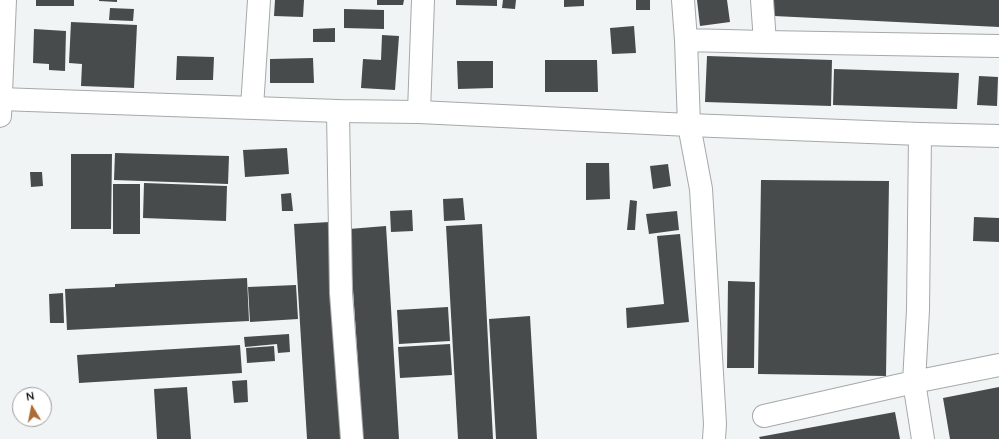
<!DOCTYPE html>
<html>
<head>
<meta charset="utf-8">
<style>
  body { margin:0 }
  #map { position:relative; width:999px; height:439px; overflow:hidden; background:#f0f4f4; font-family:Quicksand,sans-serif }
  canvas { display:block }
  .north { position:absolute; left:12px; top:387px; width:40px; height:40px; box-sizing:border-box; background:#fff; border:1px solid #9d9e9e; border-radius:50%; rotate:350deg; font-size:11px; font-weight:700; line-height:16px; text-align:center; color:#0a0c0c }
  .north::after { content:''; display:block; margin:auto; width:14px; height:18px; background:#ac6c35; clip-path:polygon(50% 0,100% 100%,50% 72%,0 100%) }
</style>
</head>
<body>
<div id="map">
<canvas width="999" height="439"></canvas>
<div class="north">N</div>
</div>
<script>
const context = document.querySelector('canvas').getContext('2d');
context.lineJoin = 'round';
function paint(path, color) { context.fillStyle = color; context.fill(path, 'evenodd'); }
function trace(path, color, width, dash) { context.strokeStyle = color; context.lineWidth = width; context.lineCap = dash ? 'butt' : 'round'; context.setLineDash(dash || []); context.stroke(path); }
paint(new Path2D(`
  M36 0H74V6H36Z
  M99 0H117V2L99 1Z
  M275 0H304L303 17 274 16Z
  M377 0H404L403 5H377Z
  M456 0H497V6L456 5Z
  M503 0H516L515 9 502 8Z
  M564 0H584V6L564 7Z
  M636 0H650V10H636Z
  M697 0H727L730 22 700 26Z
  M774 0H999V27L774 16Z
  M110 8 134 9 133 21 109 20Z
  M344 9 384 10V29L344 28Z
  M71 22 137 25 134 88 81 86 82 64 69 63Z
  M634 26 636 53 612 54 610 28Z
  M335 28V42H313V29Z
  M34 29 66 31 65 71 49 70V64L33 63Z
  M382 35 399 36 395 90 361 88 363 59 381 60Z
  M177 56 214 57 213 80H176Z
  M707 56 832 60 831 106 705 102Z
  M313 58 314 83H270V59Z
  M545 60H597L598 92H545Z
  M457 61H493V88L458 89Z
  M834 69 959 73 957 109 833 105Z
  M979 76 998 77 997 106 977 105Z
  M287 148 289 174 245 177 243 150Z
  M115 153 229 156 228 184 114 180Z
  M71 154H112L111 229H71Z
  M586 163H609L610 199 586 200Z
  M668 164 671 186 653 189 650 166Z
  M30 172H42L43 186 31 187Z
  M761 180 889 181 886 376 758 374Z
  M144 183 227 186 226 221 143 218Z
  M113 184H140V234H113Z
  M291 193 293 211H282L281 194Z
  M463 198 465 220 444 221 443 199Z
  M630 200 637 201 635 230H627Z
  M412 210 413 231 391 232 390 211Z
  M677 211 679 230 649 234 646 214Z
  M974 217 999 218V242L973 241Z
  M330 222 343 439H307L294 224Z
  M482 224 493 439H458L446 226Z
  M386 226 399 439H363L349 229Z
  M680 234 689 322 627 328 626 308 664 304 657 236Z
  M247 278 249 321 67 330 65 289 115 287V284Z
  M728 281 755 282 754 368H727Z
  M296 285 298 319 250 322 248 287Z
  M63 293 64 323H50L49 294Z
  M448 307 450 341 399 344 397 310Z
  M530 316 537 439H496L489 319Z
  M289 334 290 352 278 353 277 344 245 347 244 337Z
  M450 344 452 375 400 378 398 347Z
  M240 345 242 373 79 383 77 355Z
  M274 346 275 361 247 363 246 348Z
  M247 380 248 402 234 403 232 381Z
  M187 387 191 439H157L154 389Z
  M999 387V439H950L943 398Z
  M895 412 900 439H760L759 437Z`), '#484b4b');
const minor = new Path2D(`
  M683 0 686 40 689 125 701 189 715 424 714 439
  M762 0 765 42
  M686 40 765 42 999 46
  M252 107 259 0
  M338 111 341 293 352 439
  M419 112 423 0
  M0 116 5 0
  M920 134 918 310 914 382 923 439
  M764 416 914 382 999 365`);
const major = new Path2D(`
  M0 99 338 111 419 112 689 125 920 134 999 136`);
trace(minor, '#a5a9a9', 24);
trace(major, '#a5a9a9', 24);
trace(minor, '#fff', 22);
trace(major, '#fff', 22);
</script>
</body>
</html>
